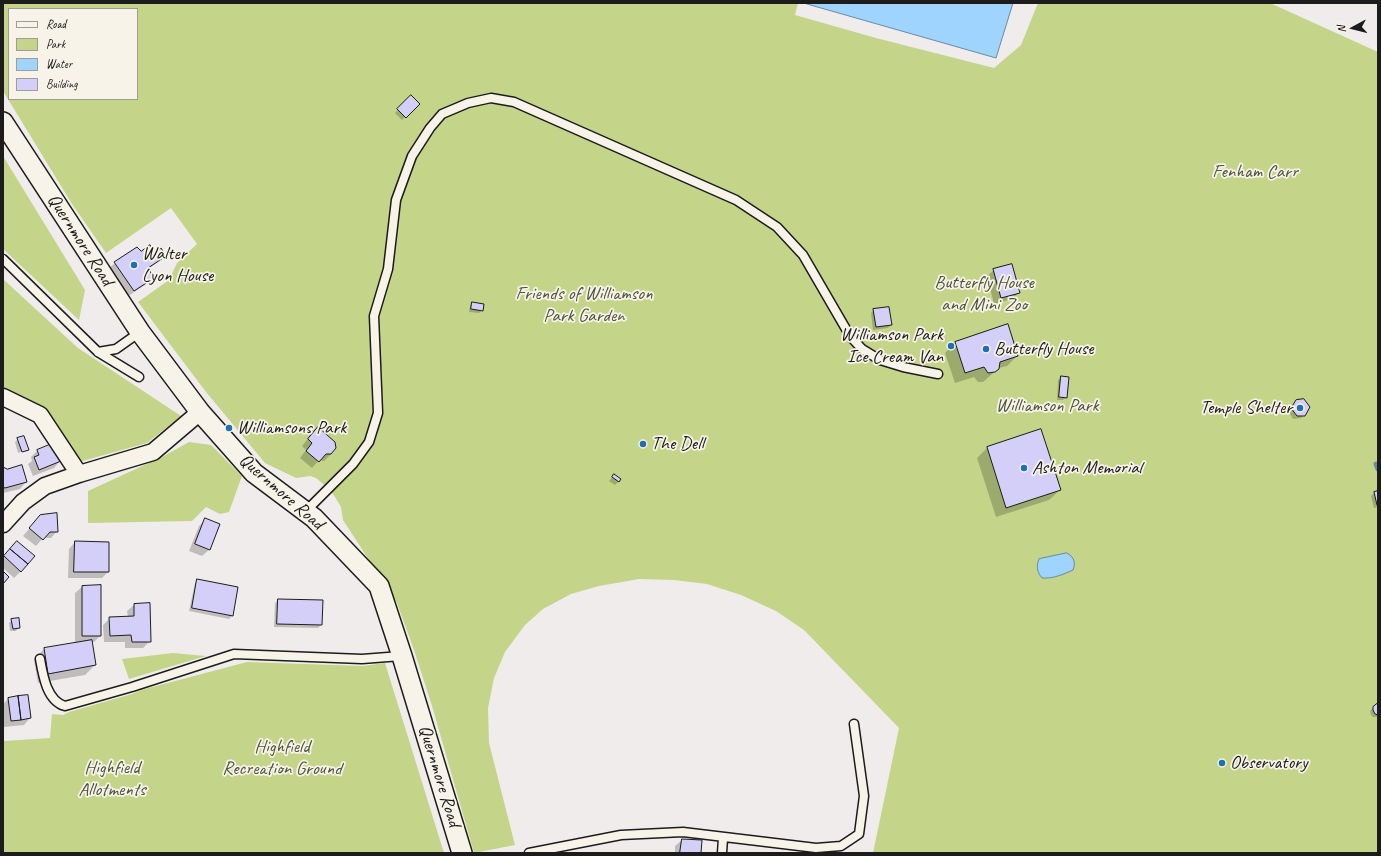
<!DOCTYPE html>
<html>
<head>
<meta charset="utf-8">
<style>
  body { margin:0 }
  #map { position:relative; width:1381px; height:856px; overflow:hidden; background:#f0eceb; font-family:Caveat,sans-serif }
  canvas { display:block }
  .frame { position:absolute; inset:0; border:4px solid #1c1c1c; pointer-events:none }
  .legend { position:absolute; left:8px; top:8px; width:130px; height:92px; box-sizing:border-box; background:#f7f3e8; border:1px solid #9f9d96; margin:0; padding:5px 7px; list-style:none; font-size:12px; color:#1c1c1c }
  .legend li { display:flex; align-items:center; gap:8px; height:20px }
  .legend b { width:20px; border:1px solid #9f9d96 }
  .north { position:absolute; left:1333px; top:8px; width:40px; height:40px; -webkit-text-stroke:3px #f7f3e8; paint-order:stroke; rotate:263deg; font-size:11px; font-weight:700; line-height:16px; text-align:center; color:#1c1c1c }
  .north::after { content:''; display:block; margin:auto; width:14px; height:18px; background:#1c1c1c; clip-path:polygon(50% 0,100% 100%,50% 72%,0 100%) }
</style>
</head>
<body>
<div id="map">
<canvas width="1381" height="856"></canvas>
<div class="frame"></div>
<ul class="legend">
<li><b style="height:5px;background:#f7f3e8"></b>Road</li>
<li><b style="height:11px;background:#c4d589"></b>Park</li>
<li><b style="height:11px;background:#9ed4fd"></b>Water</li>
<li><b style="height:11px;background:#d4cff8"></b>Building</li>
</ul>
<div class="north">N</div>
</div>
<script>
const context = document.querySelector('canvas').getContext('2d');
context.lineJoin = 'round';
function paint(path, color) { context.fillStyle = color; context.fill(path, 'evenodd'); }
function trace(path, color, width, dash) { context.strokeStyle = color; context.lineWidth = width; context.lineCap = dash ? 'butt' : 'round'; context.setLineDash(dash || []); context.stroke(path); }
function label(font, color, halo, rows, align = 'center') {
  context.font = font + ' Caveat,sans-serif'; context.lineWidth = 3.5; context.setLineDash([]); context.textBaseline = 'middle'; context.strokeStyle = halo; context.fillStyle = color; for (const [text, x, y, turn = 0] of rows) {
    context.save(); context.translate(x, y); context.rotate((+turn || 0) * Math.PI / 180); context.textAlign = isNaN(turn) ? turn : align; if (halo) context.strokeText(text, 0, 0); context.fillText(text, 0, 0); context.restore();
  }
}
paint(new Path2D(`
  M3 3H798L795 15 876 38 994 68 1021 45 1038 3H1270L1378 52V853H873L899 728 804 630 776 611 741 595 707 584 674 580 639 579 599 586 571 594 543 609 525 625 505 652 494 678 488 708 489 743 515 845 474 853 432 706 414 650 397 603 343 520 341 507 335 497 329 489 316 478 310 476 296 478 265 463 206 392 138 302 169 280 177 263 197 244 171 208 106 253 72 204 3 91ZM9 9H137V99H9Z
  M3 156 85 290 79 320 3 249Z
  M3 279 78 348 181 416 147 443 79 462 48 411 3 390Z
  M189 442 211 445 242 476 229 512 220 514 206 507 192 521 88 523V491L164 456Z
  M173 653 206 656 129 679 122 659Z
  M247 662 363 666 385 663 444 853H3L4 741 50 738 52 714 63 715 69 712 132 694 141 690Z`), '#c4d589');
const water = new Path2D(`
  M808 3H1013L996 58 807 4Z
  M1067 553C1074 557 1076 562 1073 570 1064 574 1053 579 1042 578 1037 572 1036 566 1039 559Z`);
paint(water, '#9ed4fd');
trace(water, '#6a8aa3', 1);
paint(new Path2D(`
  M411 96 418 104 402 120 395 113Z
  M141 253 165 255 158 262 147 270 153 277 146 284 127 297 108 269 115 263Z
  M994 270 1019 293 1012 299 994 304 987 276Z
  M473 303 482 310 479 313 469 312 470 306Z
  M874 310 891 325 888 328 873 330 871 313Z
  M955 343 1017 356 1007 366 999 368 983 382H978L974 377 955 383 945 353Z
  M1062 377 1066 397 1063 400H1057L1058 380Z
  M1296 401 1304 415 1301 418 1293 419 1289 412Z
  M311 435 331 454 324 461 319 460 312 468 300 458 306 450 302 446Z
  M18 439 28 450 25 452V450L18 453 15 442Z
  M53 444 60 461 54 468 33 476 28 464 32 461 31 457 37 451Z
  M987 448 1060 490 1049 500 996 517 977 458Z
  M3 468 26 482 20 489 3 493Z
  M614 475 620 480 615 485 609 481Z
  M1378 492V507L1374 508 1371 496 1374 493Z
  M40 516 57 531 51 538H43L36 546 23 536Z
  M206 519 209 550 202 556 189 551 199 526Z
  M75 542 108 572 102 578H68L69 549Z
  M11 549 21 571 14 578 3 568V558Z
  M198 580 232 616 229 619 189 611 195 583Z
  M82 587 100 636 94 642H91L95 665 85 675 38 683 34 660 44 649 75 644V593Z
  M278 600 321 625 318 628 274 627 275 603Z
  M134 605 150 641 143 648H125V642H104L103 625 110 618 128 617 127 611Z
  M12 620 19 627 16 631H10L9 623Z
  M8 699 30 718 24 725 4 727 3 704Z
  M1376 705H1378V716L1376 717H1373L1371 715 1370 711Z
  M682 840 700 853H675V846Z`), '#0003');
trace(new Path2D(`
  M1376 464 1378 469`), '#6a8aa3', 5);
const building = new Path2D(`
  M411 95 420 104 406 118 397 109Z
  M150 245 155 253 161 248 166 256 148 268 154 278 134 291 114 262 137 247 141 251Z
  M1012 264 1020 293 1001 298 993 269Z
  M472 302 484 304 483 311 471 309Z
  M889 307 892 325 876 327 873 309Z
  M1008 324 1018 356 1000 362 999 369 995 372 988 373 984 367 965 373 955 342Z
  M1061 376 1069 377 1067 398 1059 397Z
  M1304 399 1310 407 1305 416H1297L1291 408 1296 400Z
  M318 427 335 442 336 448 331 454H326L319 462 306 451 312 443 308 439Z
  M1041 429 1061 490 1006 508 987 447Z
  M24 436 29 450 22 452 17 438Z
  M54 443 61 461 39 470 34 457 39 455 37 450Z
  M22 465 27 482 5 488 3 487V467L7 469Z
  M614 474 621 479 619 482 612 477Z
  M1378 491V505H1377L1374 492Z
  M57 513 58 532H50L43 540 29 528 40 515Z
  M205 518 220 524 210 550 195 544Z
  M17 541 35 556 28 564 10 549Z
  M75 541 109 542V572H74Z
  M10 549 28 564 21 572 4 556Z
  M3 571 9 577 3 584Z
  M197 579 238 587 233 616 192 608Z
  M101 585V636H82V586Z
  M278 599 323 600 322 625 277 624Z
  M150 603 151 642H132L131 635 110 636 109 617 134 616V604Z
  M19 618 20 628 13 629 11 619Z
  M92 640 96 665 48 674 44 648Z
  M28 695 31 718 21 720 18 696Z
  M18 696 21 720 11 721 8 698Z
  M1378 703V715L1375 714 1373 710V707Z
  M682 839 702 840 701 853H680Z`);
paint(building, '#d4cff8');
trace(building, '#1c1c1c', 1);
const service = new Path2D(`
  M3 259 98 352 139 377
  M98 352 116 349 140 332
  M306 511 353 464 369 442 378 413 374 316 388 269 396 200 412 156 430 128 442 114 468 103 491 98 514 102 736 200 777 227 803 255 850 336 862 349 880 360 903 367 938 374
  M40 659C43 676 47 701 65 706L132 687 234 654 362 659 401 656
  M529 853 621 835 683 832 816 848 841 846 859 834 864 796 854 724
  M722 853 723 838`);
const minor = new Path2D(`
  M3 397 40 415 79 474
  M3 524 23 502 45 486 79 474 153 452 200 412`);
const tertiary = new Path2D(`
  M3 122 140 332 200 412 254 473 314 518 379 586 402 656 462 853`);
trace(service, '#1c1c1c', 11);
trace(minor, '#1c1c1c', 19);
trace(tertiary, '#1c1c1c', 22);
trace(service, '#f7f3e8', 8);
trace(minor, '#f7f3e8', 16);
trace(tertiary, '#f7f3e8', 19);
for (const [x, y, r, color] of [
  [134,265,4,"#1f6fb2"],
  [951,346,4,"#1f6fb2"],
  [986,349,4,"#1f6fb2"],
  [1300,408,4,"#1f6fb2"],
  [229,428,4,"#1f6fb2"],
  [643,444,4,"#1f6fb2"],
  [1024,468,4,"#1f6fb2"],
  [1222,763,4,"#1f6fb2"]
]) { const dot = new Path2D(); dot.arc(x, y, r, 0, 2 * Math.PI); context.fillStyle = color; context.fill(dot); trace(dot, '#f7f3e8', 1.5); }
label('19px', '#4e543d', '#f7f3e8', [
  ["Fenham Carr",1255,172],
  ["Butterfly House",984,283],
  ["and Mini Zoo",984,305],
  ["Friends of Williamson",584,294],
  ["Park Garden",584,316],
  ["Williamson Park",1047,406],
  ["Highfield",282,747],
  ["Recreation Ground",282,769],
  ["Highfield",112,768],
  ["Allotments",112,790]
]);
label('19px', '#1c1c1c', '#f7f3e8', [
  ["Quernmore Road",80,240,57],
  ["Quernmore Road",281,492,41],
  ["Quernmore Road",439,776,73]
]);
label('19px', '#1c1c1c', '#f7f3e8', [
  ["Walter",142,254],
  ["Lyon House",142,276],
  ["Williamson Park",943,335,"right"],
  ["Ice Cream Van",943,357,"right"],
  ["Butterfly House",994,349],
  ["Temple Shelter",1292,408,"right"],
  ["Williamsons Park",237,428],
  ["The Dell",651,444],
  ["Ashton Memorial",1032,468],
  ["Observatory",1230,763]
], 'left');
</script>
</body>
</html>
